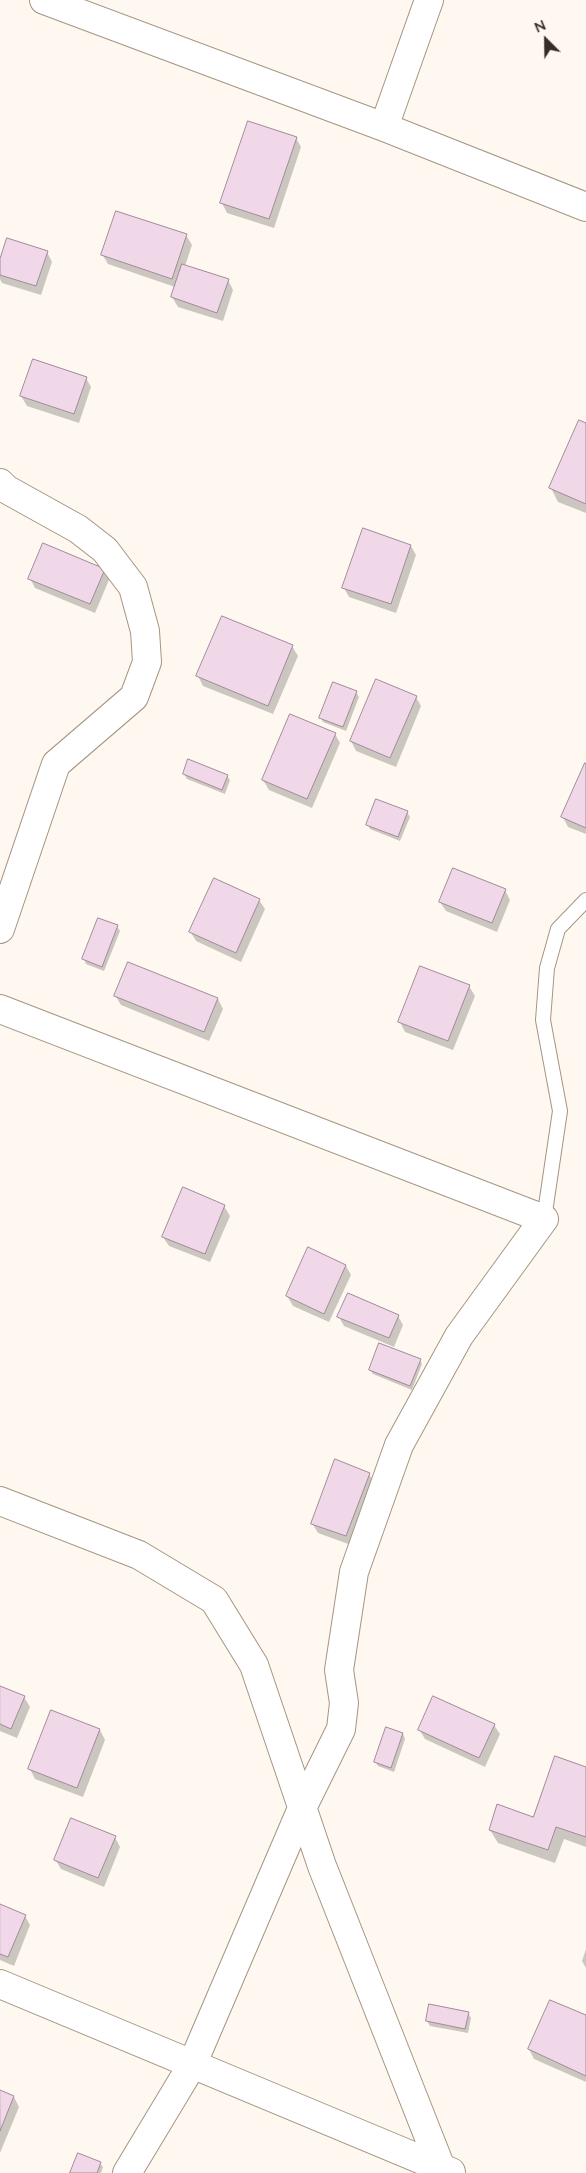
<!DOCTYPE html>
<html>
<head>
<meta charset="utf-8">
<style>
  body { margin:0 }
  #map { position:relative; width:586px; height:2173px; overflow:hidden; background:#fff8f0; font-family:Lato,sans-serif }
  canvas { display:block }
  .north { position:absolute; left:521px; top:15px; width:50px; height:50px; -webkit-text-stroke:4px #fff8f0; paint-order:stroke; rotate:337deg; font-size:14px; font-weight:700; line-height:20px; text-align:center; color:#352e26 }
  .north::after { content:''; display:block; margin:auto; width:18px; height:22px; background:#352e26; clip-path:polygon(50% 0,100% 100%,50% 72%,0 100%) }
</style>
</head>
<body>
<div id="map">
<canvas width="586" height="2173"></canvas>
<div class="north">N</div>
</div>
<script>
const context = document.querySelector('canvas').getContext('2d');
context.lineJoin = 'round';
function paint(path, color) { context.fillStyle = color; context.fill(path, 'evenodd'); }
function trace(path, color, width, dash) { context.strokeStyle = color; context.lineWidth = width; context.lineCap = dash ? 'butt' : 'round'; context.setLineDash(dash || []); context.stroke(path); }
paint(new Path2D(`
  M296 138 301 147 274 228 227 213 222 203Z
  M186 235 192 245 185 266 228 280 233 290 223 321 178 307 172 297 175 287 108 264 102 254Z
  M47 252 52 262 41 295 2 283 0 279V263Z
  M86 378 91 387 79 423 27 406 21 396Z
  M586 425V513L558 502 551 488Z
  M411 546 416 555 396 613 349 597 344 588Z
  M104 570 109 580 95 613 35 588 30 578Z
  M292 646 298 656 273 714 203 686 198 676Z
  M356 692 359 697 346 731 323 722 321 718Z
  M416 697 421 706 396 767 356 751 351 741Z
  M335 734 340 743 312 808 269 790 263 780Z
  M586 765V834L568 827 563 817Z
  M184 774 227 776 230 780 225 794 187 779Z
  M407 812 410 817 400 841 370 829 368 825Z
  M505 890 510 900 497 932 446 911 440 902Z
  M259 900 265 909 241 962 196 941 190 931Z
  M117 926 120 931 104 971 86 964 84 959Z
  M129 963 218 999 223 1009 209 1041 121 1005 115 995Z
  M469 986 475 996 453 1050 405 1032 400 1022Z
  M224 1206 230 1216 210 1262 169 1246 163 1237Z
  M346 1266 351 1275 329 1322 293 1306 287 1296Z
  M398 1316 403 1325 394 1347 344 1326 339 1317Z
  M420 1360 422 1364 412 1390 373 1374 370 1370Z
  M369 1474 374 1483 351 1545 318 1533 312 1523Z
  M0 1687 24 1697 30 1707 17 1738 0 1731Z
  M52 1712 100 1730 105 1740 83 1797 35 1779 30 1769Z
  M494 1725 500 1734 485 1767 425 1739 419 1729Z
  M386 1728 403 1734 405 1739 394 1772 378 1766 375 1761Z
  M586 1768V1847L564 1839 555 1863 498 1843 490 1830 534 1819Z
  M115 1837 120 1847 104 1887 61 1869 55 1859Z
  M0 1905 25 1916 30 1925 14 1966 0 1960Z
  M586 1949V1968L582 1961Z
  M468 2013 471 2018 468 2033 430 2026 427 2021Z
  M586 2017V2082L534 2059 529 2049Z
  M0 2091 14 2097 19 2107 0 2153Z
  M100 2163 103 2167 101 2173H72Z`), '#0003');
const building = new Path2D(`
  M248 121 297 137 269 219 220 203Z
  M116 211 187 234 172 279 101 255Z
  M7 238 48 251 36 286 0 275V259Z
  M182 264 229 279 217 313 171 297Z
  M33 359 87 377 74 414 20 396Z
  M579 420 586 423V504L549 488Z
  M363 528 411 545 391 604 342 588Z
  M43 543 105 569 90 604 28 579Z
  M222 616 293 645 268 706 196 676Z
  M376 679 417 696 390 758 350 741Z
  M333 682 357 691 343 727 319 718Z
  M290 714 336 733 307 799 262 780Z
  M188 759 228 775 222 790 183 774Z
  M585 763 586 764V828L561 817Z
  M376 799 408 811 398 837 366 825Z
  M453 868 506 889 492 923 439 902Z
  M214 878 260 899 236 953 189 932Z
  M98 918 118 925 102 967 82 959Z
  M128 962 218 998 204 1032 114 996Z
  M420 966 470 985 448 1041 398 1022Z
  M183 1187 225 1205 205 1254 162 1237Z
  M308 1247 346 1265 324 1314 286 1296Z
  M348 1293 399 1315 389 1338 337 1317Z
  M379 1343 421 1359 410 1386 369 1370Z
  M335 1459 370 1473 346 1536 311 1524Z
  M0 1686 25 1696 11 1729 0 1724Z
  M433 1696 495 1724 479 1758 418 1730Z
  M51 1710 100 1729 77 1788 28 1769Z
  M386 1727 403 1733 391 1768 374 1762Z
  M555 1756 586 1767V1837L556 1827 548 1850 489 1830 497 1804 533 1817Z
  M71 1818 116 1836 98 1878 54 1860Z
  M0 1904 26 1915 8 1957 0 1954Z
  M550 2000 586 2015V2076L528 2049Z
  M429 2004 469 2012 465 2029 426 2021Z
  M0 2090 14 2096 0 2131Z
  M78 2153 101 2162 97 2173H70Z`);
paint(building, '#f0d8e8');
trace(building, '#a08a99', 1);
const service = new Path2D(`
  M544 1219 560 1111 543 1020 547 968 558 929 586 900`);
const minor = new Path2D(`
  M44 0 384 127 586 207
  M384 127 429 0
  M0 483 6 489 78 529 105 550 133 587 145 631 147 662 134 697 56 764 0 929
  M0 1009 544 1219 459 1336 399 1445 354 1572 339 1670 344 1703 341 1729 303 1806 192 2065 127 2173
  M0 1501 139 1555 214 1600 254 1665 322 1866 441 2168
  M0 1984 451 2172`);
trace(service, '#a59582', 16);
trace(minor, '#a59582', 30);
trace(service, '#fff', 14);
trace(minor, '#fff', 28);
</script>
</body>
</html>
